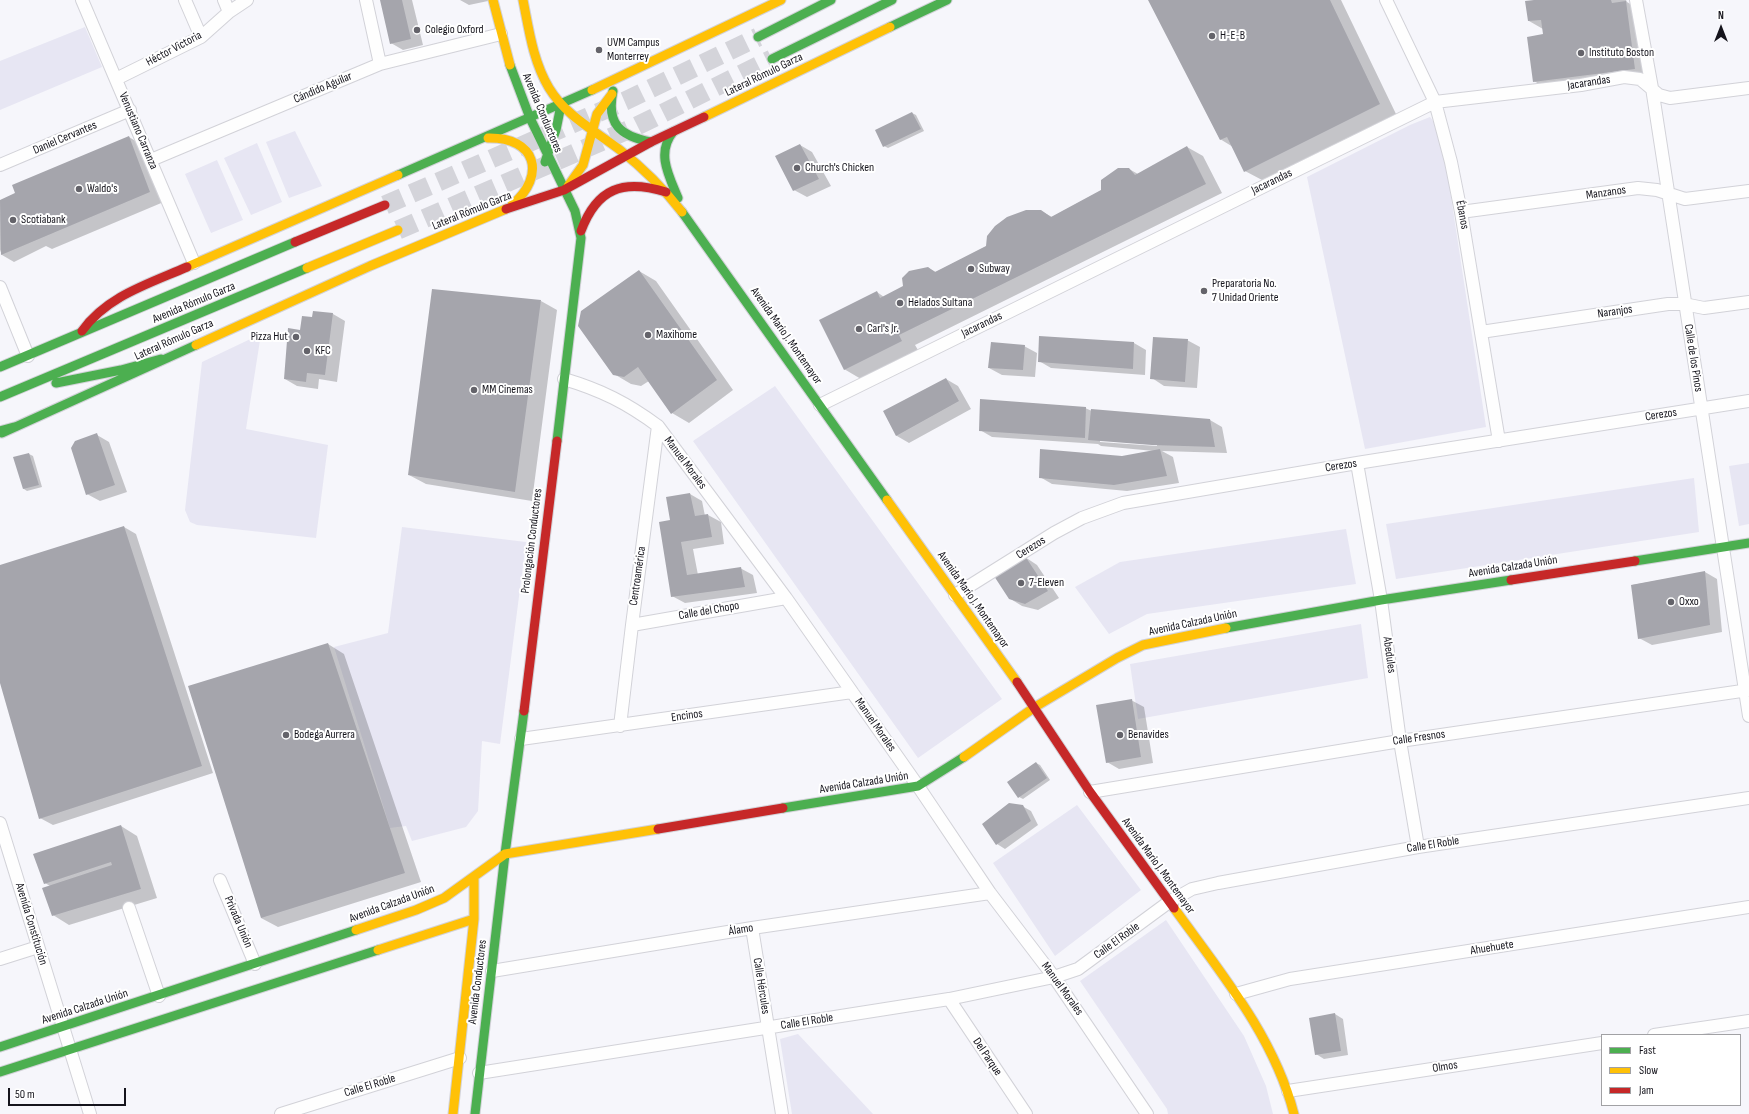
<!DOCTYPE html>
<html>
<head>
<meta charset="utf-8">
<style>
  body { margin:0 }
  #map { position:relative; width:1749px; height:1114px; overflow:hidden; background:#f6f6fb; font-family:"Sofia Sans Condensed",sans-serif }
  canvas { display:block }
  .legend { position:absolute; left:1601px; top:1034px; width:140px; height:72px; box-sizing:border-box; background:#fff; border:1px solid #a1a1a4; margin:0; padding:5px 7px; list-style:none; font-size:12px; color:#15141c }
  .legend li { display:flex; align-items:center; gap:8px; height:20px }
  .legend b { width:20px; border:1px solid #a1a1a4 }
  .north { position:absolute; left:1701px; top:8px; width:40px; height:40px; -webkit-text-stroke:3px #fff; paint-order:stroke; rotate:0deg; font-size:11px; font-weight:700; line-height:16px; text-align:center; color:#15141c }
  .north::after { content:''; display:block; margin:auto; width:14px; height:18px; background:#15141c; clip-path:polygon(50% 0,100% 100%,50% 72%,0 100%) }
  .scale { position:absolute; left:8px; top:1088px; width:118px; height:18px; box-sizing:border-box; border:2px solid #15141c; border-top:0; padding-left:5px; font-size:12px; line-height:14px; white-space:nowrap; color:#15141c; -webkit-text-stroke:3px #fff; paint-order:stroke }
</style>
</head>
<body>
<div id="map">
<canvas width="1749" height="1114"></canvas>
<ul class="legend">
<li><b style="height:5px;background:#4caf50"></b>Fast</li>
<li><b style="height:5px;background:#ffc107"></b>Slow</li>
<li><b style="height:5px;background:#c62828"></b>Jam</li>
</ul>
<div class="north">N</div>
<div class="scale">50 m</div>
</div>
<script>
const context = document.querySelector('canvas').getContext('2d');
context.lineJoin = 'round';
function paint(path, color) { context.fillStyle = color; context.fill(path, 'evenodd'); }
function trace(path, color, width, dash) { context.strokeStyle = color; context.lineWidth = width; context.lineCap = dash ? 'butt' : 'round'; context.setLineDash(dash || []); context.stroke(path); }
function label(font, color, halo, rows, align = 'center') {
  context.font = font + ' "Sofia Sans Condensed",sans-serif'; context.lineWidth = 4; context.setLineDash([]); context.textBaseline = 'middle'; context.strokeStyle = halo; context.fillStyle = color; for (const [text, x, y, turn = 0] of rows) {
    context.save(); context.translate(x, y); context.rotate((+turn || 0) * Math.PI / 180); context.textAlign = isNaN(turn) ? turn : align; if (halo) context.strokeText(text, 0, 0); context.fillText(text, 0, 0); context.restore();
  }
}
paint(new Path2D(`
  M85 27 102 67 0 110V61Z
  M1430 117 1441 131 1486 427 1365 449 1307 177 1410 125Z
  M295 131 322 186 289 198 266 142Z
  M257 143 282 202 251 215 224 158Z
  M217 160 243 220 211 233 185 174Z
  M261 334 246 429 328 445 316 538 197 525 190 522 185 510 202 362Z
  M775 386 1002 699 918 758 693 441Z
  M1749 463V524L1739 526 1729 466Z
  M1694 478 1699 532 1396 579 1386 524Z
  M402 527 526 542 500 744 482 741 478 811 466 827 412 841 406 826 390 828 334 647 388 633Z
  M1346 529 1356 584 1147 614 1109 634 1075 587 1120 562Z
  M1361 624 1368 678 1138 719 1130 664Z
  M1077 805 1141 890 1055 956 993 863Z
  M1166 920 1244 1036 1266 1086 1273 1114H1168L1167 1109 1080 981Z
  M798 1034 873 1114H792L780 1039Z`), '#e7e6f3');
paint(new Path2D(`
  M381 0H412L423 45 403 50 391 43Z
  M460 0H488V1L469 5Z
  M1149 0H1341L1396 114 1262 180 1245 171 1233 147 1220 139Z
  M1542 0H1626L1627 2 1643 12 1651 78 1551 91 1534 81 1544 35 1543 29 1529 21Z
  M912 113 916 115 924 131 888 148 884 146 877 131Z
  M129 137 145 147 166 201 52 249 46 246 14 262 2 255 0 250V201Z
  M800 145 812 152 831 186 807 197 794 190Z
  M1187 147 1203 156 1222 193 915 345 918 350 861 379 844 369 877 292 884 297 904 287 928 268 936 272 987 246 1041 211 1052 217 1102 190 1129 169 1138 174Z
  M639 271 656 281 733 390 689 423 672 413 649 381 641 386 631 384 614 374Z
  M541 301 557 310 532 501 426 484 409 475Z
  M314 312 333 314 345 321 337 382 319 379 318 389 297 386 285 379 301 331 313 318Z
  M1187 340 1200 347 1197 388 1164 386 1152 378Z
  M1134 343 1146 350 1145 375 1051 368 1039 361Z
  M1024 346 1037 353 1035 377 1002 375 989 368Z
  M946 379 958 386 971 409 909 443 897 436 885 411Z
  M1085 408 1092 411 1210 420 1222 427 1227 453 1162 451 1173 457 1179 483 1127 491 1052 484 1040 477 1154 451 1101 446 1098 444 992 437 980 430ZM1100 440 1157 444V446L1100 442Z
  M97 435 109 442 127 492 100 501 87 494Z
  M29 454 33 456 42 487 27 491 24 489 14 458Z
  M690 494 702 501 705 516 708 515 721 522 724 544 693 549 698 575 740 568 753 575 757 593 685 603 672 596V521Z
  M124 527 136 534 213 773 53 825 40 818 0 680V566Z
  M1025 557 1037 565 1059 598 1038 610 1022 606 1009 598Z
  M1705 572 1717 579 1722 632 1652 645 1639 638 1632 585Z
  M328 644 344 654 421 882 278 927 261 918Z
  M1131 700 1144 707 1153 763 1119 769 1107 762Z
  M1036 763 1040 765 1050 780 1023 799 1019 797Z
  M1022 806 1031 811 1038 825 1005 849 997 844Z
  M121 826 137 836 157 898 69 925 53 915 50 886 45 883Z
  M1335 1014 1343 1019 1348 1055 1324 1059 1316 1054Z`), '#0003');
paint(new Path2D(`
  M380 0H402L411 39 390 44Z
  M1148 0H1330L1380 104 1244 172 1227 137 1220 140Z
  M1534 0H1611L1612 3 1626 1 1635 69 1533 82 1527 37 1543 34 1541 20 1528 21 1525 1Z
  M912 112 921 129 883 147 875 130Z
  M129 136 150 192 1 255 0 200 15 193 12 185Z
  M800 144 819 179 793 191 775 156Z
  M1187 146 1206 184 899 335 902 341 844 370 819 320 877 291 880 298 903 286 902 278 909 271 928 267 935 272 986 246 987 236 995 226 1007 217 1026 210H1041L1051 217 1101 190V180L1118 168H1129L1135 175Z
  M639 270 717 380 671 414 638 367 624 377 613 375 578 326 581 311Z
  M432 289 541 300 515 492 408 475Z
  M313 311 333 313 325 375 307 373 306 382 284 379 288 328 300 330 302 316 312 317Z
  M1039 336 1134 342 1133 369 1038 362Z
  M1153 337 1188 339 1185 382 1150 379Z
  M991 342 1025 345 1023 370 988 368Z
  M946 378 959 401 896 436 883 411Z
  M980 399 1086 407 1085 438 979 431Z
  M1091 409 1210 419 1215 447 1152 445 1088 440Z
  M97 433 115 485 86 495 71 448 75 441Z
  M1040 449 1122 456 1160 449 1167 476 1114 485 1039 478Z
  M29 453 39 485 23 489 13 457Z
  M690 493 695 516 708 514 712 537 681 542 687 575 741 567 745 587 671 597 659 522 670 520 666 497Z
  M124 526 202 766 39 819 0 683V565Z
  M1025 556 1048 591 1025 604 1009 599 994 576Z
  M1705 571 1710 625 1638 639 1631 585Z
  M328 643 405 873 261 918 188 686Z
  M1132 699 1141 757 1106 763 1096 705Z
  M1036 762 1047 778 1018 798 1007 782Z
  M1009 803 1023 805 1031 821 996 845 982 824Z
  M121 825 141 889 52 916 42 888 112 865 111 862 44 884 33 854Z
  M1335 1013 1341 1051 1315 1055 1309 1018Z`), '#a5a5ac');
trace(new Path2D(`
  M385 205 625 101 758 37
  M398 230 637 126 772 59`), '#d4d4da', 19, [19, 10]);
const street = new Path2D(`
  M82 0 194 263
  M185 0 201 37
  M224 0 229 12
  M366 0 380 64
  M1386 0 1435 102 1451 162 1461 212 1499 441
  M1636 0 1652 88 1749 716
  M116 79 201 37 229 12 247 0
  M151 160 380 64 501 34
  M0 165 130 110
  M1461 212 1638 188 1657 190 1685 199 1749 191
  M0 287 28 356
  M1481 332 1668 304H1684L1704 308 1749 302
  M564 379C601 390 627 403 658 426L786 598 918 786 990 893 1054 977 1147 1114
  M820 405 1435 102 1581 85 1624 77 1640 79 1659 95 1670 98 1749 88
  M1357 463 1381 600 1400 741 1418 847
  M955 595 1054 533 1082 518 1123 503 1357 463 1749 401
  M632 625 786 598
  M620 726 632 625 658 426
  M521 739 852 692
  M1090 792 1400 741 1749 690
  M0 823 90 1114
  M220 880 255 964
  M129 908 159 996
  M752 928 782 1114
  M0 959 38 947
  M492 971 752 928 990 893
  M1236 994 1290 979 1749 907
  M949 999 1026 1114
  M1654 1035 1749 1021
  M479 1073 949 999 1054 977 1078 969 1169 902 1192 889 1218 883 1418 847 1749 798
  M1288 1091 1602 1043
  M281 1114 460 1058`);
const fast = new Path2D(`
  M890 27 947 0
  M758 37 831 0
  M772 59 892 0
  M510 65 530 118 575 211 581 238 557 441
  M613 91C606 124 620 136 651 142
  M673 132C656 153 669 176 678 198
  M545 162 556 130 561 105
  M398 175 592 90
  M682 212 887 500
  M0 367 295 242
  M56 383 121 370 161 359
  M0 397 307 268
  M0 431 14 427
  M2 433 196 345
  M1635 561 1749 543
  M1226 628 1381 600 1511 580
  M783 808 918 786 964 757
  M0 1047 356 930
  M0 1072 378 950
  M475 1114 505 854 524 711`);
const slow = new Path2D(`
  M493 0 510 65
  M523 0C529 30 533 61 549 88 566 116 594 130 620 150 643 168 664 189 682 212
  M592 90 781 0
  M704 117 890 27
  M488 138C536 137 547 175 512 205
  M568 186 583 165 597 114 612 94
  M187 267 398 175
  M307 268 398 230
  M196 345 370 266 506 209
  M887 500 1017 682
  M964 757 1035 707 1117 658 1143 645 1226 628
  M1174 908C1220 972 1274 1036 1294 1114
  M356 930 416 910 444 898 505 854 658 829
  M378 950 474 919
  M453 1114 474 919V877`);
const jam = new Path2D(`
  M506 209 564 190 651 142 704 117
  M581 231C597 188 623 179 666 192
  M295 242 385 205
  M82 331C107 296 148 284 187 267
  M1511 580 1635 561
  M1017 682 1090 792 1174 908
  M524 711 557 441
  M658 829 783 808`);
trace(street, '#d2d2d8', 14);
trace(fast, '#d2d2d8', 11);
trace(slow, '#d2d2d8', 11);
trace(jam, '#d2d2d8', 11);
trace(street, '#fefefe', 12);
trace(fast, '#4caf50', 9);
trace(slow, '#ffc107', 9);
trace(jam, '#c62828', 9);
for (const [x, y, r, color] of [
  [417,30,4,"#64636a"],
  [1212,36,4,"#64636a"],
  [599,50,4,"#64636a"],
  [1581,53,4,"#64636a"],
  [797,168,4,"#64636a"],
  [79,189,4,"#64636a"],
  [13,220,4,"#64636a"],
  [971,269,4,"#64636a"],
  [1204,291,4,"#64636a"],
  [900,303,4,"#64636a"],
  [859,329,4,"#64636a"],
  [648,335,4,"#64636a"],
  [296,337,4,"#64636a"],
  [307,351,4,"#64636a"],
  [474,390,4,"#64636a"],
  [1021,583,4,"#64636a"],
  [1671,602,4,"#64636a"],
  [286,735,4,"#64636a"],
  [1120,735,4,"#64636a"]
]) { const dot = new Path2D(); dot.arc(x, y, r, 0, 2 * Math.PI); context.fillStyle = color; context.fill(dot); trace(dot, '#fff', 1.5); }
label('12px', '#15141c', '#fff', [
  ["Colegio Oxford",425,30],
  ["H-E-B",1220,36],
  ["UVM Campus",607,43],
  ["Monterrey",607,57],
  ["Instituto Boston",1589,53],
  ["Church's Chicken",805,168],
  ["Waldo's",87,189],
  ["Scotiabank",21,220],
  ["Subway",979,269],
  ["Preparatoria No.",1212,284],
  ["7 Unidad Oriente",1212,298],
  ["Helados Sultana",908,303],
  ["Carl's Jr.",867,329],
  ["Maxihome",656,335],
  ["Pizza Hut",288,337,"right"],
  ["KFC",315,351],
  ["MM Cinemas",482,390],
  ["7-Eleven",1029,583],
  ["Oxxo",1679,602],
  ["Bodega Aurrera",294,735],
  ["Benavides",1128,735]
], 'left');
label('12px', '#15141c', '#fff', [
  ["Héctor Victoria",174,49,-28],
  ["Lateral Rómulo Garza",764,75,-26],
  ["Jacarandas",1589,83,-9],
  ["Cándido Aguilar",323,88,-23],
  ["Avenida Conductores",542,113,67],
  ["Venustiano Carranza",138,131,67],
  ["Daniel Cervantes",65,138,-23],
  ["Jacarandas",1272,182,-26],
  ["Manzanos",1606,193,-8],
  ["Lateral Rómulo Garza",472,211,-22],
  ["Ébanos",1462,215,79],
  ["Avenida Rómulo Garza",194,303,-23],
  ["Naranjos",1615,312,-8],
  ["Jacarandas",982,325,-26],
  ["Avenida Mario J. Montemayor",786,336,55],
  ["Lateral Rómulo Garza",174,340,-24],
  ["Calle de los Pinos",1693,358,81],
  ["Cerezos",1661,415,-9],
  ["Manuel Morales",685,463,53],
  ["Cerezos",1341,466,-9],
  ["Prolongación Conductores",532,541,-83],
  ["Cerezos",1031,548,-32],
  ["Avenida Calzada Unión",1513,567,-9],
  ["Centroamérica",638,576,-82],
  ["Avenida Mario J. Montemayor",973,600,55],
  ["Calle del Chopo",709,611,-10],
  ["Avenida Calzada Unión",1193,623,-12],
  ["Abedules",1389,655,82],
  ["Encinos",687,716,-8],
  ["Manuel Morales",875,725,55],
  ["Calle Fresnos",1419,738,-8],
  ["Avenida Calzada Unión",864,783,-9],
  ["Calle El Roble",1433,845,-9],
  ["Avenida Mario J. Montemayor",1158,866,54],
  ["Avenida Calzada Unión",392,904,-20],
  ["Privada Unión",238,922,67],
  ["Avenida Constitución",31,924,73],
  ["Álamo",741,930,-9],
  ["Calle El Roble",1117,941,-36],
  ["Ahuehuete",1492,948,-9],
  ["Avenida Conductores",478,982,-83],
  ["Calle Hércules",761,986,81],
  ["Manuel Morales",1062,989,54],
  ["Avenida Calzada Unión",85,1007,-18],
  ["Calle El Roble",807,1022,-9],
  ["Del Parque",987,1057,56],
  ["Olmos",1445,1067,-9],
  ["Calle El Roble",370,1086,-17]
]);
</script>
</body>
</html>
